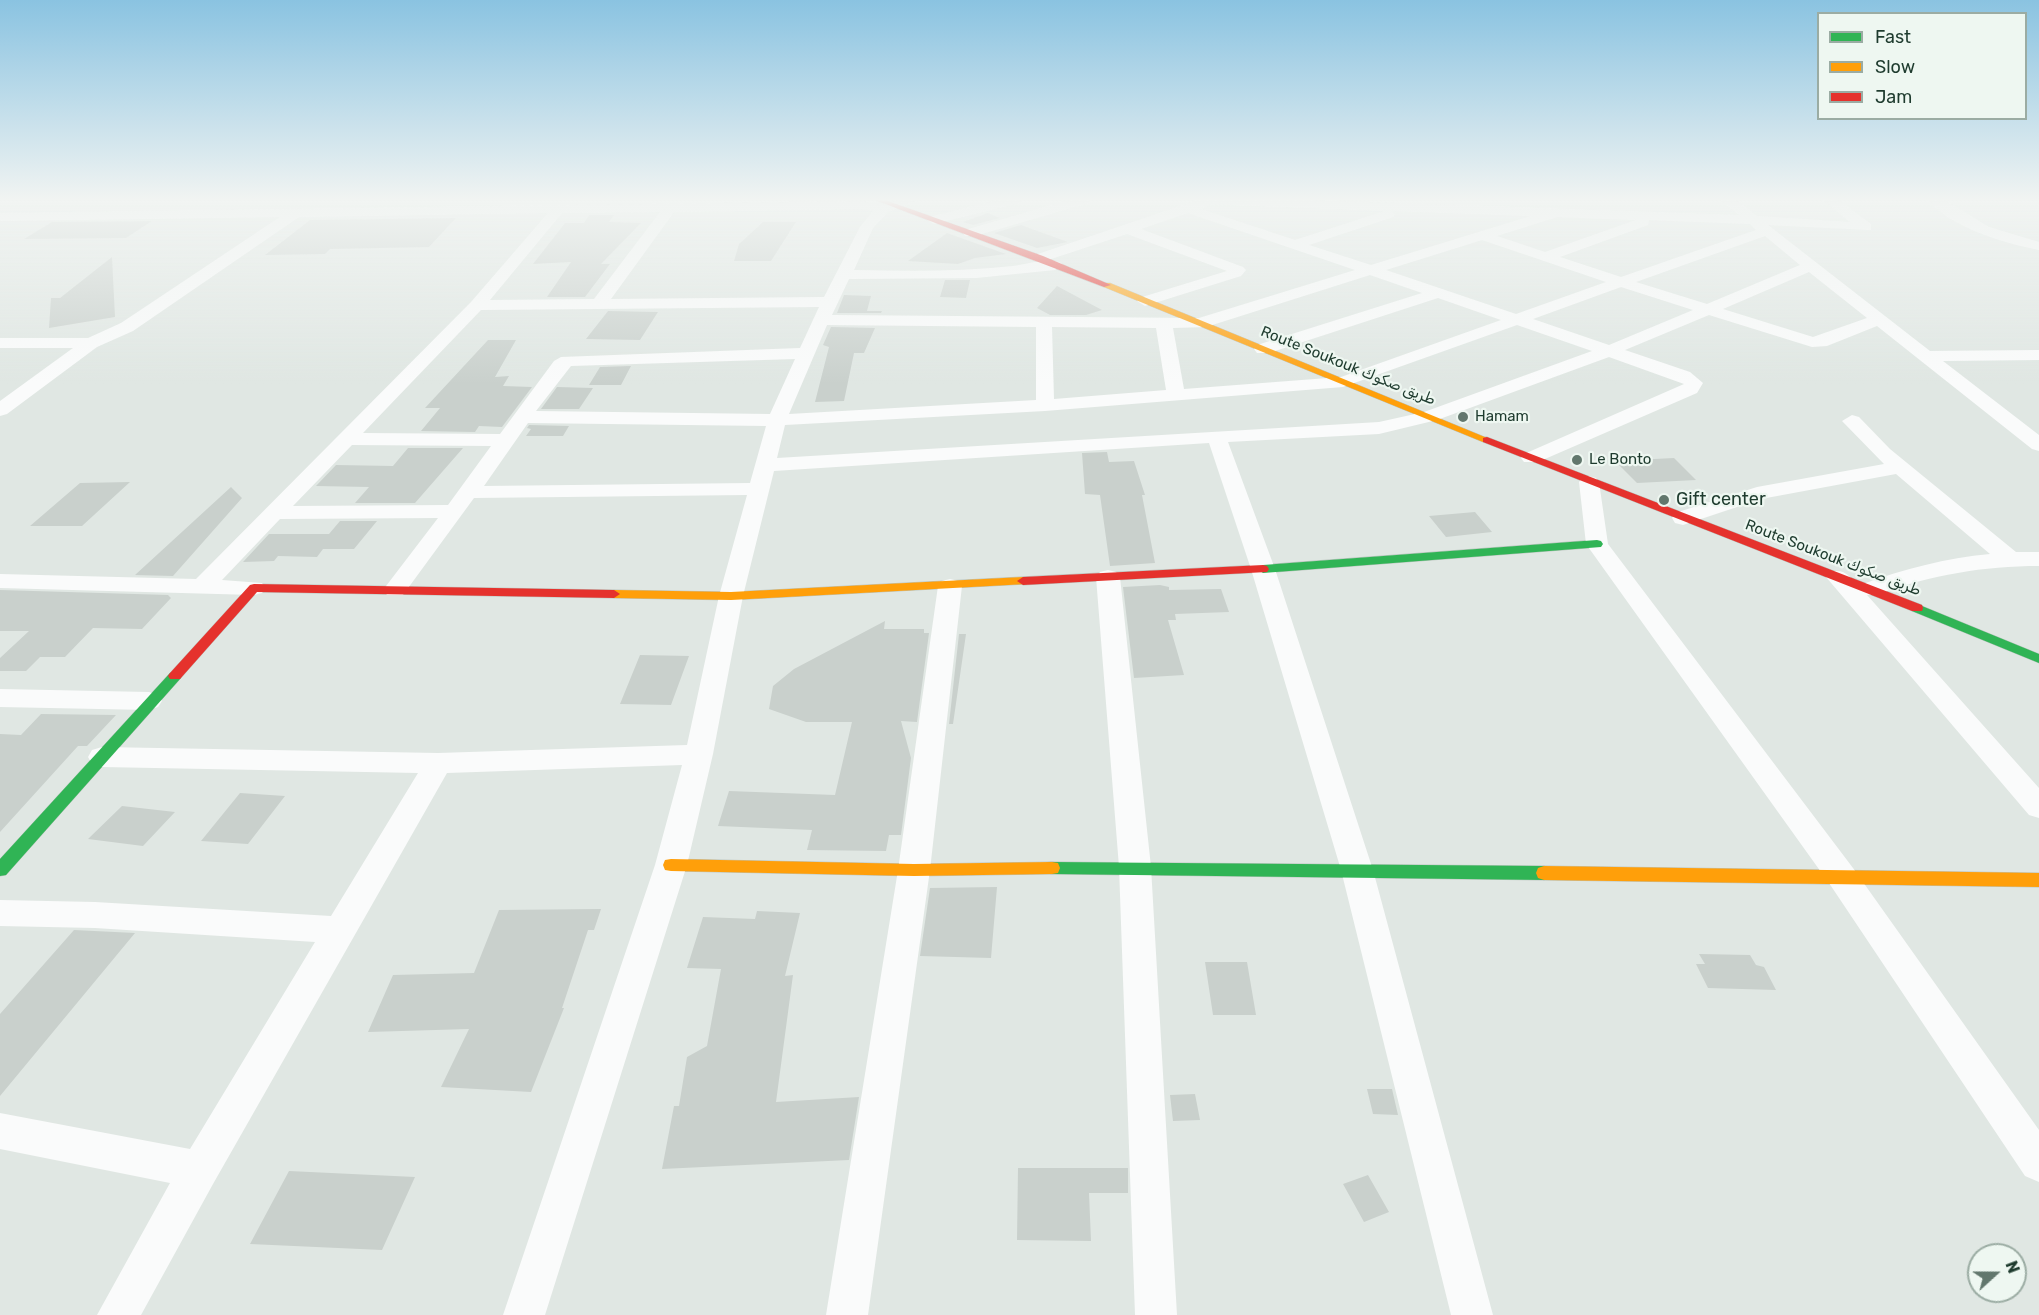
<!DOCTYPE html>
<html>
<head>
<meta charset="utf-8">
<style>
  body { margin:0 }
  #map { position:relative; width:2039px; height:1315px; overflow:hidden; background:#e0e7e3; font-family:Rubik,sans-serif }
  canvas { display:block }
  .legend { position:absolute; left:1817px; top:12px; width:210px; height:108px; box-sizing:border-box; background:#eef7f1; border:2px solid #9baca3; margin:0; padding:8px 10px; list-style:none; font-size:18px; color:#1e3b2e }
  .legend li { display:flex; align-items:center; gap:12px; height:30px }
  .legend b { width:30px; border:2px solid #9baca3 }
  .north { position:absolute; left:1967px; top:1243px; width:60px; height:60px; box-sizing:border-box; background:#eef7f1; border:2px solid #9baca3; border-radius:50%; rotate:69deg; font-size:16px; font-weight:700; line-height:24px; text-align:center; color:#1e3b2e }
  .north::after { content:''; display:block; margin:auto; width:21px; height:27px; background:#62776d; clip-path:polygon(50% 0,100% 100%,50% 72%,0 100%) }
</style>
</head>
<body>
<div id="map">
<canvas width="2039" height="1315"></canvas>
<ul class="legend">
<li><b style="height:8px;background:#30b455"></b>Fast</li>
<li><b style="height:8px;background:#ff9f0a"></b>Slow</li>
<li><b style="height:8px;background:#e5322d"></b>Jam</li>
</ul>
<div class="north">N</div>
</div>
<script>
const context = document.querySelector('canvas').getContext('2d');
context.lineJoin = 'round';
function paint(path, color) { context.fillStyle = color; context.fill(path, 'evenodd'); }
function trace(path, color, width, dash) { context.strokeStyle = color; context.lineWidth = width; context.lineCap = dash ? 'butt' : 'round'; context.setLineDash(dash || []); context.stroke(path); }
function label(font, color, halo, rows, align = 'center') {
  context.font = font + ' Rubik,Cairo,sans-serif'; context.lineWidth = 4.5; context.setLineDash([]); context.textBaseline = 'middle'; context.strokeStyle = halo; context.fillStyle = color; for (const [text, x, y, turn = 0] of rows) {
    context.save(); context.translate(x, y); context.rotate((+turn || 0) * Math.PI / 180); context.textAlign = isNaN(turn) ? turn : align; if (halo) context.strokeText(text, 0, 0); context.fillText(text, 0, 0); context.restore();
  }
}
paint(new Path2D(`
  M988 213 1000 218 973 225 963 222Z
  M589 215H614L609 222 641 223 601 264H610L585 297H547L571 262 533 264 565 223H584Z
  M456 218 429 247 330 249 325 254 265 255 310 220Z
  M152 221 126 238 24 239 52 222Z
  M763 222H796L771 261H734L739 244Z
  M1021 225 1068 242 1037 248 994 233Z
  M947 233 1006 254 975 258 958 264 908 261Z
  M112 257 115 317 49 328 51 298H60Z
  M945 280H970L966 298 940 297Z
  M1057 286 1102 310 1086 315H1050L1037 308Z
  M844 295 871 296 867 311H882L881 313H837Z
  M608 311 658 312 640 340 586 339Z
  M831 327 875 328 864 353H854L844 401 815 402 829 347 823 345Z
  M488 340H516L495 377 509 376 503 386 532 387 502 427 479 426 475 432 421 431 440 408H425Z
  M631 366 621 385H589L600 367Z
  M557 387 593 388 579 409H541Z
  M529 425 569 426 563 436H526L531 429 527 428Z
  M408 448H463L415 503H355L369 487 316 486 336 465 393 466Z
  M1107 452 1109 462 1134 461 1145 495H1142L1155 563 1110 566 1100 495 1085 494 1082 453Z
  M1674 458 1696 480 1637 483 1615 461Z
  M130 482 82 526H30L80 483Z
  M231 487 242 498 173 576 135 575Z
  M1475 512 1492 532 1446 537 1429 516Z
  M340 521H377L354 549H323L317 557 278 556 274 561 243 562 269 534H329Z
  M1160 585 1169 587V590L1221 589 1229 612 1175 614 1176 620H1168L1184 675 1134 678 1123 587Z
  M0 590 168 595 171 598 142 629 93 628 65 657H40L26 671H0V658L29 631H0Z
  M885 621 884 629H924V633H929L917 722 901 721 911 758 901 835H889L886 851 807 850 812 830 718 826 729 791 835 795 852 722H806L769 709 773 686 794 669Z
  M959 634H966L953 724H949Z
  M640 655 689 656 671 705 620 704Z
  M41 714 116 715 87 746H78L0 832V734L21 735Z
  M240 793 285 796 248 844 201 841Z
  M122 806 175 812 143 846 88 839Z
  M997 887 991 958 920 956 930 888Z
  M601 909 594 930H588L562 1008H564L531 1092 441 1087 469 1029 368 1032 393 975 474 973 499 910Z
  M757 911 800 913 785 976 793 975 776 1102 859 1097 849 1160 662 1169 674 1106H679L687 1057 707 1046 721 969 687 968 703 917 755 919Z
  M74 930 135 933 0 1096V1014Z
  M1699 954 1750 955 1756 965 1764 967 1776 990 1708 988 1696 964H1705Z
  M1205 962H1247L1256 1015H1213Z
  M1367 1089H1392L1398 1115 1373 1114Z
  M1195 1094 1200 1120 1173 1121 1170 1095Z
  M1018 1168H1128V1193H1089L1091 1241 1017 1240Z
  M289 1171 415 1177 382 1250 250 1244Z
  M1368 1175 1389 1212 1364 1222 1343 1184Z`), '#c9d0cc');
const fast = new Path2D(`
  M1597 540 1601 541 1603 544 1601 547 1263 573 1257 569 1263 565Z
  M1917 604 2039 654V663L1912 611 1911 608Z
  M175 671 182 676 180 679 6 875 0 876V859L170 673Z
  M1052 862 1544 866 1550 868 1552 873 1550 878 1544 880 1052 874 1046 873 1044 868 1046 863Z`);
const slow = new Path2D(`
  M1104 283H1110L1492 440 1491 442H1483L1104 287Z
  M1023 577 1027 578 1029 581 1027 584 731 600 614 598 608 594 614 590 731 592Z
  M671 859 914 864 1052 862 1058 863 1060 868 1058 873 1052 874 914 876 671 871 665 870 663 865 665 860Z
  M1544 866 2039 873V887L1544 880 1538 878 1536 873 1538 868Z`);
const jam = new Path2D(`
  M875 200H885L1043 256 1111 285 1104 287Z
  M1487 437 1922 605 1923 608 1922 611H1912L1483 442V438Z
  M1263 565 1267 566 1269 569 1267 572 1023 585 1017 581 1023 577Z
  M254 584 614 590 620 594 614 598 257 592 180 679H170L168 676 170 673 250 585Z`);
trace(fast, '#bac4be', 1);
trace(slow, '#bac4be', 1);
trace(jam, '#bac4be', 1);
paint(new Path2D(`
  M897 200H917L888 212 873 228 854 270C907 271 960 272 1013 266 1025 265 1054 255 1063 265L1055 270 976 278 849 279 832 315 1199 318 1355 270 1188 213 1141 229 1243 267 1246 270 1241 276 1145 306 1137 301 1139 298 1227 271 1127 234 1045 261H1035L1033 258 1035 255 1198 200H1312L1739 215 1721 200H1736L1757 216 1850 222 1823 200H1838L1871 224V230L1768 225 1930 351 2039 350V360L1943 361 2039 435V451L2032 449 1877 326 1827 346 1812 347 1709 315 1625 350 1690 372 1703 383 1697 393 1538 462H1524L1521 458 1524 454 1684 384 1609 357 1437 420 1379 434 1228 442 1275 569 1373 870 1493 1315H1451L1341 870 1251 569 1209 443 774 471 743 596 713 754 687 865 545 1315H503L655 865 682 765 447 773 213 1184 141 1315H97L170 1183 0 1149V1113L190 1149 315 942 95 928 0 926V900L95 902 331 916 418 773 102 767 92 764 88 757 92 750 102 747 438 753 687 745 719 596 747 495 474 498 403 595H387L383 590 438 518 280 519 222 580 262 583 266 588 262 593 254 595 0 588V574L196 579 471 302 548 213 299 217 133 331 97 347 7 414 0 416V401L73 348H0V338H88L121 323 280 217 0 221V213L860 201 882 205ZM1211 204 1385 211 1295 240 1201 209ZM860 209 873 211 860 227 824 297 611 299 674 212ZM1392 211 1531 216 1371 265 1309 245 1393 217 1395 214ZM660 212 594 299 490 300 562 213ZM1557 217 1636 220 1545 252 1497 236ZM1649 220 1750 224 1756 230 1621 277 1560 257 1648 225ZM1765 236 1800 265 1707 304 1636 282ZM1482 240 1606 282 1516 314 1386 270ZM1809 272 1867 318 1813 337 1723 309ZM1370 275 1422 293 1257 345 1254 349 1257 353H1269L1438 298 1501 320 1341 377 1184 389 1173 328 1206 327ZM1621 287 1693 310 1609 345 1533 319ZM819 307 800 348 561 357 554 361 500 434 363 433 481 310ZM827 325 1036 327V400L789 414ZM1517 325 1592 351 1424 412 1379 422 777 458 785 425 1045 411 1343 387ZM1052 327 1156 328 1166 390 1054 399ZM795 359 770 414 536 411 571 366ZM528 423 766 426 750 483 484 486ZM352 445 491 446 448 505 293 506Z
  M998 200H1021L1019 203 934 224 927 220 929 217Z
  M1069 200H1090L1088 203 975 236H965L963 233 965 230Z
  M1928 200H1944L1989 227 2039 242V250C2004 243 1952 228 1928 200Z
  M1852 415 1859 417 1890 449 2016 552H2039V566C1983 566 1932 575 1879 594L1867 595 2039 788V818L2029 815 1826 577 1830 572C1845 568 1850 577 1860 588L1863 584C1904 569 1946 558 1990 554L1896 474 1761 499 1683 525 1675 523 1672 518 1675 513 1757 487 1884 464 1842 421Z
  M1589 476 1596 478 1599 482 1608 544 1853 868 2039 1130V1182L2025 1176 1831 886 1586 544 1579 482 1582 478Z
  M1108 570 1116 572 1120 577 1151 867 1177 1315H1135L1119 867 1096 577 1100 572Z
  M950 579 958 581 962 586 930 870 868 1315H826L898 870 938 586 942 581Z
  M0 689 149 692 158 695 162 701 158 707 149 710 0 707Z`), '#fafbfb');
paint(fast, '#30b455');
paint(slow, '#ff9f0a');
paint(jam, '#e5322d');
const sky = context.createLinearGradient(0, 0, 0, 384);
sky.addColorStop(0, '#8ac3e1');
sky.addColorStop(0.52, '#f1f4f2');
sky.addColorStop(1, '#f1f4f200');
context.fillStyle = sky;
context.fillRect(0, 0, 2039, 384);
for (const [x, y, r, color] of [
  [1463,417,6,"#62776d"],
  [1577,460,6,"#62776d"],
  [1664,500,6,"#62776d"]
]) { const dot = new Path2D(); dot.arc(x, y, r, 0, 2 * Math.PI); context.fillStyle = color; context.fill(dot); trace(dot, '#eef7f1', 2); }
label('15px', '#1e3b2e', '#eef7f1', [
  ["Route Soukouk طريق صكوك",1348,366,22],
  ["Route Soukouk طريق صكوك",1833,558,21]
]);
label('15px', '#1e3b2e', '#eef7f1', [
  ["Hamam",1475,417],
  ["Le Bonto",1589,460]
], 'left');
label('18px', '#1e3b2e', '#eef7f1', [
  ["Gift center",1676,500]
], 'left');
</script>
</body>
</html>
